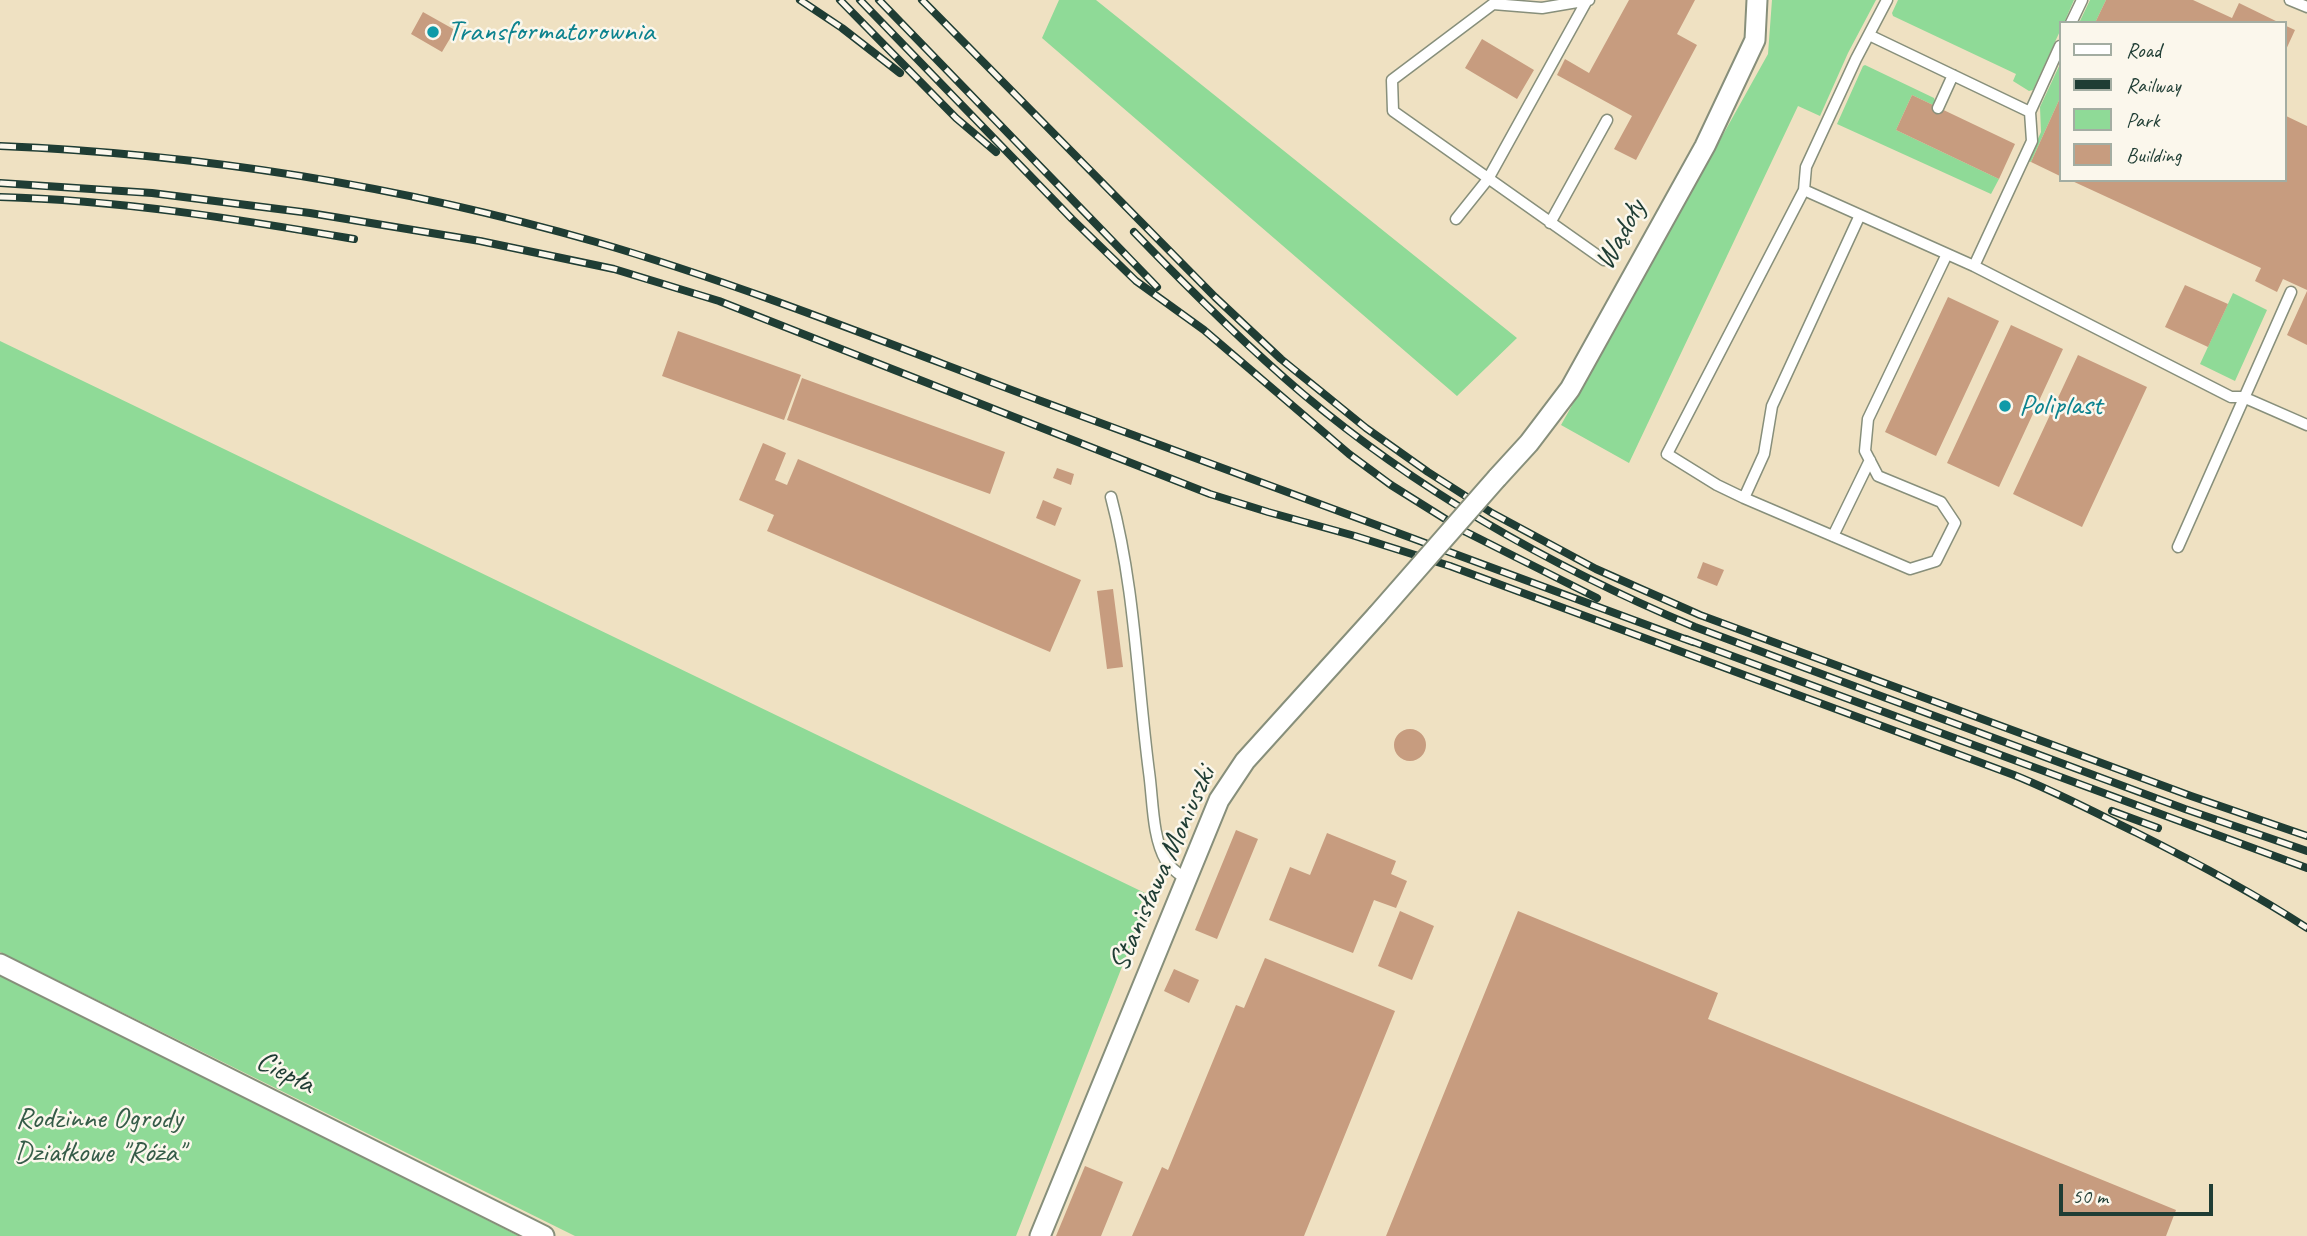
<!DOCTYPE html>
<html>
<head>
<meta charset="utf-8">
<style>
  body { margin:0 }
  #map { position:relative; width:2307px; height:1236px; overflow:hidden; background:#efe1c2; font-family:Caveat,sans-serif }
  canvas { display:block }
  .legend { position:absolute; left:2059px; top:21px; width:228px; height:161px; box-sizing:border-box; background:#fbf7ec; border:2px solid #a3ada2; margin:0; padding:9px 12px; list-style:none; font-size:21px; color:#1f3d34 }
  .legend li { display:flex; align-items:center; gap:14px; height:35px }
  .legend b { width:35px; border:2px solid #a3ada2 }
  .scale { position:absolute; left:2059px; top:1184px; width:154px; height:32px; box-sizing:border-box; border:4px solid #1f3d34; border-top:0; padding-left:9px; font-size:21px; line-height:24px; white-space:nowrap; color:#1f3d34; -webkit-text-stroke:5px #fbf7ec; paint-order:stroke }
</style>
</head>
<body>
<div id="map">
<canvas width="2307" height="1236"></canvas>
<ul class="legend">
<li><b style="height:9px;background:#fff"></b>Road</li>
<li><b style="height:9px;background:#1f3d34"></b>Railway</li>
<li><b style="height:19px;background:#8fda97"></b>Park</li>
<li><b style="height:19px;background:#c79c7f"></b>Building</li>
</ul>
<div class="scale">50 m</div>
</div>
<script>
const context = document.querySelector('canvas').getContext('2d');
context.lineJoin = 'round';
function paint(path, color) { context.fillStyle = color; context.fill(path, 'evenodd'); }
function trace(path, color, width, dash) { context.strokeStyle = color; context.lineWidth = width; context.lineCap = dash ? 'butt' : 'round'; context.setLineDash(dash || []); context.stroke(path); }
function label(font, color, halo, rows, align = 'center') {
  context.font = font + ' Caveat,sans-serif'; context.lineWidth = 5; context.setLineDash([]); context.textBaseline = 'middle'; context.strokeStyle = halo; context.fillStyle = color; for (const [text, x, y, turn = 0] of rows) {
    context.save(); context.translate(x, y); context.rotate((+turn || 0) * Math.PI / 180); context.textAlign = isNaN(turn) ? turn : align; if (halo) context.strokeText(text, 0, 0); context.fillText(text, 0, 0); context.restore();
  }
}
paint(new Path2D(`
  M1059 0H1096L1517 338 1457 396 1042 38Z
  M1772 0H1876L1848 53 1820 116 1798 106 1629 463 1561 425 1768 54Z
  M1898 0H2074L2064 23H2060V31L2033 90 2029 91 2013 81 2016 74 1893 16 1892 13Z
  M2090 0H2106L2095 23H2079Z
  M2060 64V98L2031 162 2028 161 2041 132 2040 107Z
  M1865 65 1934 98 1935 101 1933 105 1912 95 1896 130 1999 179 1991 194 1837 124 1863 66Z
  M2233 293 2267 310 2235 381 2200 364Z
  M0 341 1145 893 1140 906V921L1016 1236H575L0 952Z
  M0 975 9 979 519 1236H0Z`), '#8fda97');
paint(new Path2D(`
  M1629 0H1695L1677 34 1697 45 1636 160 1614 149 1632 116 1557 75 1565 59 1589 73Z
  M2106 0H2193L2232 18 2239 3 2280 23H2095Z
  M423 12 455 30 442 52 411 34Z
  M2284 25 2295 30 2284 54Z
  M1482 39 1534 70 1517 99 1465 68Z
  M1912 95 2015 144 1999 179 1896 130Z
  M2060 98V176L2031 162Z
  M2284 115 2307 126V290L2283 279 2277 292 2255 281 2261 268 2070 180H2284Z
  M2185 285 2228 304 2208 347 2165 327Z
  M2307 291V345L2287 335Z
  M1948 297 1999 321 1936 456 1885 432Z
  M2011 325 2063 349 1999 487 1947 463Z
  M678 331 801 375 784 420 662 376Z
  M2078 355 2147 387 2082 527 2013 494Z
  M802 378 1005 452 990 494 787 420Z
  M763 443 786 453 775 480 787 485 798 459 1081 580 1050 652 767 531 774 515 739 500Z
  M1057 468 1074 474 1071 485 1053 478Z
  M1043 500 1062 508 1055 526 1036 518Z
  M1703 562 1724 570 1717 586 1697 578Z
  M1113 589 1123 667 1107 669 1097 591Z
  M1394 745a16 16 0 1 1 32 0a16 16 0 1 1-32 0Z
  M1236 830 1258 839 1217 939 1195 930Z
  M1327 833 1396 861 1391 874 1407 881 1396 908 1374 900 1353 953 1269 920 1290 867 1310 875Z
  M1400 911 1434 926 1412 980 1378 966Z
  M1518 911 1718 993 1708 1019 2176 1210 2166 1236H1386Z
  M1265 958 1395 1011 1304 1236H1132L1162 1167 1168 1170 1236 1005 1244 1008Z
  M1174 969 1199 980 1189 1003 1164 991Z
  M1085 1166 1123 1182 1101 1236H1056Z`), '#c79c7f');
const lane = new Path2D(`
  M1589 0 1542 8 1493 4 1392 80 1393 111 1604 260
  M1887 0 1856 59 1806 167 1804 190 1974 266 2231 397H2243L2307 425
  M2290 0 2307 7
  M2071 23 2082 0
  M1869 35 2030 112
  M1938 108 1953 75
  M1804 190 1667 454 1717 485 1744 498 1910 569 1936 561 1955 523 1941 502 1878 476 1865 451 1868 419 1947 254
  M1456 219 1488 179 1586 2
  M1550 223 1607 120
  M1974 266 2032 141 2030 112 2060 46
  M1111 497C1135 587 1137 680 1149 772 1153 800 1152 837 1166 861 1171 869 1179 874 1186 879
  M1744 498 1764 454 1772 406 1860 215
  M1833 536 1870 460
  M2178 547 2291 292`);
const street = new Path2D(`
  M1497 478 1529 443 1570 389 1705 146 1755 40 1757 0
  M0 964 544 1236
  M1040 1236 1219 800 1245 761 1377 615`);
trace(lane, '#878f7b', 13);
trace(street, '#878f7b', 23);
trace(lane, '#fff', 10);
trace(street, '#fff', 19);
const rail = new Path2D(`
  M800 0 842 28 900 73
  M840 0 956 118 996 152
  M860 0 1072 219 1136 281 1204 330 1349 454 1391 485 1466 532 1597 598
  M879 0 1157 287
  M922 0 1215 297 1281 359 1366 428 1428 472 1492 513 1596 569 1700 615 2191 796 2307 836
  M0 146C203 154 401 186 596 242 747 286 894 346 1041 401 1258 481 1476 562 1693 642
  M0 183 152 193 310 213 480 241 614 269 719 301 1210 494 1268 512 1355 536 1450 566 2014 775C2056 792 2096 813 2137 833 2195 862 2252 892 2307 928
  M0 197C119 200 237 219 354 239
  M1134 232C1188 288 1243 343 1303 394 1421 493 1554 568 1695 627L2185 809 2307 851
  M1686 639 2307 868
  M2112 811 2158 828`);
trace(rail, '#1f3d34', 8);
trace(rail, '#fbf7ec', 5, [16]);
const streetBridge = new Path2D(`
  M1377 615 1497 478`);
trace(streetBridge, '#878f7b', 23, []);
trace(streetBridge, '#fff', 19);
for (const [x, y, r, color] of [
  [433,32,7,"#0f9aa8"],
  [2005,406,7,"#0f9aa8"]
]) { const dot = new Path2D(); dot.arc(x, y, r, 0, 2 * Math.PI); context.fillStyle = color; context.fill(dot); trace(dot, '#fbf7ec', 2.5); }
label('30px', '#0d838f', '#fbf7ec', [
  ["Transformatorownia",447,32],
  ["Poliplast",2019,406]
], 'left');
label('30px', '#1f3d34', '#fbf7ec', [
  ["Wądoły",1621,235,-61],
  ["Stanisława Moniuszki",1163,869,-66],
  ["Ciepła",285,1073,27]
]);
label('30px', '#355c48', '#fbf7ec', [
  ["Rodzinne Ogrody",99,1119],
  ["Działkowe \"Róża\"",99,1153]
]);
</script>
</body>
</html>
